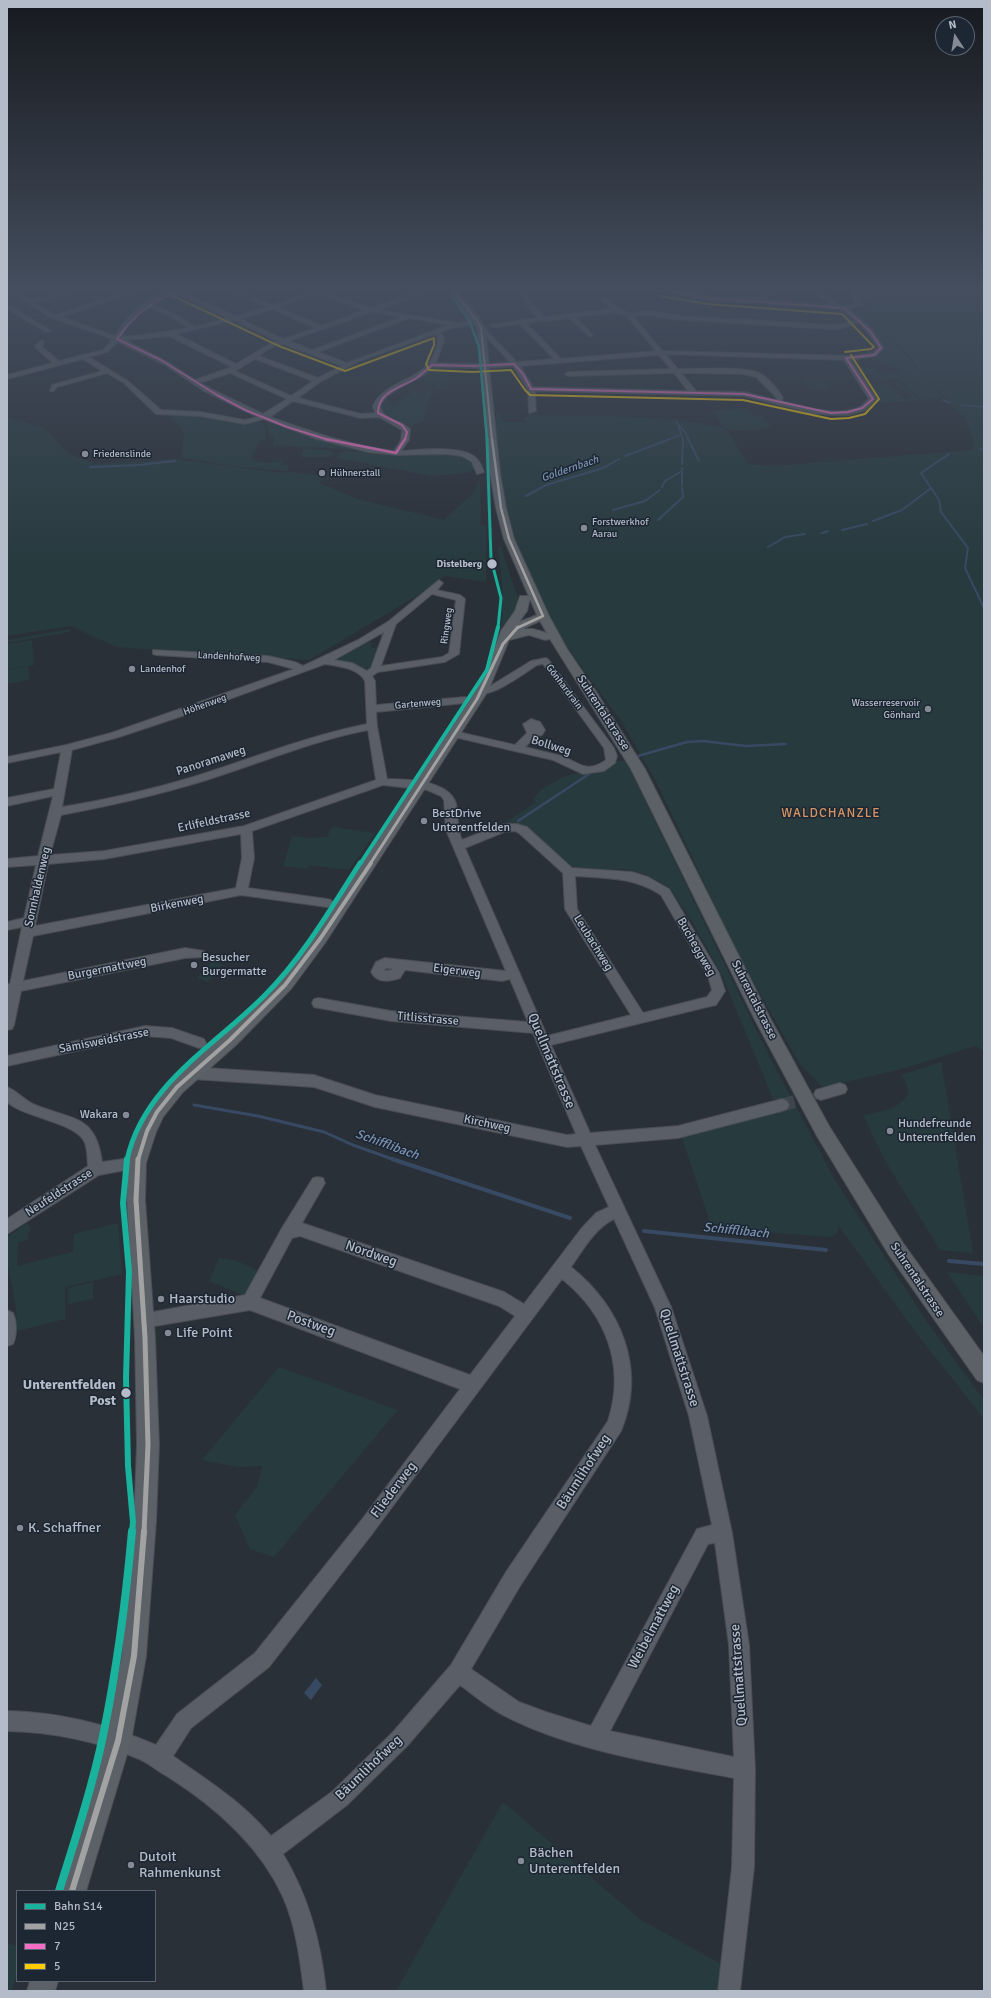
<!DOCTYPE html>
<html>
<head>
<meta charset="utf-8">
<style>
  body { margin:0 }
  #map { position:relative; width:991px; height:1998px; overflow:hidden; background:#2a3038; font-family:Signika,sans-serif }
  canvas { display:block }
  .frame { position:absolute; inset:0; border:8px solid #b4bcc9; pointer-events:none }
  .legend { position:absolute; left:16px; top:1890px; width:140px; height:92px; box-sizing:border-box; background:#1d2633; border:1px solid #59626f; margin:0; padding:5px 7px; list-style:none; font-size:12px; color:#b4bcc9 }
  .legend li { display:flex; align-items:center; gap:8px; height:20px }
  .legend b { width:20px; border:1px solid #59626f }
  .north { position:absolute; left:935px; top:16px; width:40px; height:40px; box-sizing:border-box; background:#1d2633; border:1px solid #59626f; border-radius:50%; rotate:348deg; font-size:11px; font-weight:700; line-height:16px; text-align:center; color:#b4bcc9 }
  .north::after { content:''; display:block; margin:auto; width:14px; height:18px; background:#848b96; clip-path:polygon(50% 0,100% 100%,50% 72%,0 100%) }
</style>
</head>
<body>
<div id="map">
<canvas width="991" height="1998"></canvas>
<div class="frame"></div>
<ul class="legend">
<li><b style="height:5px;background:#18b29d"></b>Bahn S14</li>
<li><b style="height:5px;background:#a2a2a2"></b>N25</li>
<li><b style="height:5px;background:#f66dc4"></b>7</li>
<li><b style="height:5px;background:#fc0"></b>5</li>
</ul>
<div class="north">N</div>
</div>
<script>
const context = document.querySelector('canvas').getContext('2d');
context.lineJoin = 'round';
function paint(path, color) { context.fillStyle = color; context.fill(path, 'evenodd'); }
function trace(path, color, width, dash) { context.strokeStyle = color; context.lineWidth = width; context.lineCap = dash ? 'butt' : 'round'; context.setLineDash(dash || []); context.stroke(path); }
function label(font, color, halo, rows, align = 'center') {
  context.font = font + ' Signika,sans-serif'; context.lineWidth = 3; context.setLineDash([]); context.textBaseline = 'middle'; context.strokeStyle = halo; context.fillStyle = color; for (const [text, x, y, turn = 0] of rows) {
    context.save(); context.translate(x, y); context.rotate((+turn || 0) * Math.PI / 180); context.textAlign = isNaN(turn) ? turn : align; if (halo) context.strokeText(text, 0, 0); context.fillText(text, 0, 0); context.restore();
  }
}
paint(new Path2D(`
  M852 290H984V1051L975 1046 898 1070 823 1087 800 1064 740 959 657 783 623 724 564 643 546 613 514 538 502 500 495 414H501L504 422H525V417L529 415 638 417 677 420 721 427 728 431 747 464 775 466 972 450 974 443 965 419 921 372 911 357 881 328 879 324 860 318 853 311 867 304 859 300Z
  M863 321 877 326 910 360 880 363 873 357 884 351 886 346Z
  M910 361 944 398 921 400 899 379 870 381 867 379 874 377 871 375H862L857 368H874L883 375 902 373 894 365 883 363Z
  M434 367 459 368 458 370H450L446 388H437V384H427L416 381Z
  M822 380 830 387 811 388 804 381Z
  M897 381 919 400 876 403 878 399 877 394 870 386 886 384 903 399 913 398 894 382Z
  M426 389 433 393 428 401 424 420 412 426 396 421 380 411 379 406 383 400 395 404 414 391 418 393Z
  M747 408 754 416H762L772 428C761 428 731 434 723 427 720 424 717 416 713 411Z
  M166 414H194L248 423 261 422 265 428V440H260C259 442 251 459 251 460L264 463 283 461 281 465H289L288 471 240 467 184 458 181 456C186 432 187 431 166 414Z
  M7 417 44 428 69 454 96 464 175 459 280 473 288 472 321 476 324 477 320 483 357 499 444 520 474 492 480 479 481 520 479 524 486 526V582L444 576 427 590 309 660 116 647 71 626 7 636Z
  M265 419 277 424 365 450 273 445 274 436 269 434V429Z
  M304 449 328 450 334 453 331 457H301Z
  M345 451 456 453 472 460 476 469 466 473 431 476 337 458 340 453Z
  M498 547H501L518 599 517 607 498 642C506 610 502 579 498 547Z
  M70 629V632L7 643V640Z
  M32 640 34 665 7 669V644Z
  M367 642 372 643 371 647 372 648H375L377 645 380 646 373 667 370 669 334 661V659L349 651 351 652 363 644 367 643Z
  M28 666 30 680 7 684V670Z
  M617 761H626L770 1058 835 1180 929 1325 984 1400V1419L914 1330 839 1226 837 1233 831 1237 724 1229 710 1222 681 1135 773 1111 776 1115 785 1109 778 1099H773L721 973 690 918 669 887 645 874 626 869H575L525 826 505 823 536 802 533 799 542 789 563 777 577 773 602 771Z
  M332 827 375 833 349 870 310 865 307 869 283 866 292 836 305 838 327 837Z
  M212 961 223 965 208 982 197 978Z
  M941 1062 973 1253 940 1250 884 1159 863 1115C876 1113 904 1108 908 1093 909 1087 904 1080 901 1075Z
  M27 1223 31 1230 28 1234V1240L18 1243 17 1266 73 1252 74 1234 118 1223 122 1274 65 1287V1319L17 1331 16 1308 7 1260V1237Z
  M219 1258C236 1260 248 1263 261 1275L248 1297 209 1281Z
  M947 1272 984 1276V1328Z
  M93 1282V1299L68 1304V1288Z
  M279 1367 398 1410 274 1557 250 1549 235 1515 257 1487 262 1466 238 1467 202 1460Z
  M503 1802 641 1920 723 1965 721 1991H396Z
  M7 1943 17 1946V1975L11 1991H7Z`), '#273a3e');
paint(new Path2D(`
  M316 1678 322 1685 311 1700 304 1693Z`), '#384963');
trace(new Path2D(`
  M943 400 950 403
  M961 405 984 407
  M676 422 685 432 689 440
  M679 427 683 440
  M667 440 680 435`), '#384963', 1.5);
trace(new Path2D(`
  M688 439 699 461
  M980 449 984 450
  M949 454 921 473 939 500 941 512 968 548 965 568 984 608
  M625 456 670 439
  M682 464 683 439
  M90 467 139 465 175 461
  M682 468V485
  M662 487 665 481 682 471
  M526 496 546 485 603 468 619 459
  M613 510 645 501 660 490
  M658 520 683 497 682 488
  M873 521 902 510 931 488
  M842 530 867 524
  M822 533 828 531
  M768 547 785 537 805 534`), '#384963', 2);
trace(new Path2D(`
  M638 756 687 742 703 741 746 746 786 744
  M518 821 589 774`), '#384963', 2.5);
trace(new Path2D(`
  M194 1105 258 1116 324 1132 353 1145 395 1160`), '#384963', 3);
trace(new Path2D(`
  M392 1159 570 1218
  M644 1231 826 1250
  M949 1261 984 1264`), '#384963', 4);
trace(new Path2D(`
  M782 1105 821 1094`), '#3f454e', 13, [13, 6]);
const minor = new Path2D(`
  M8 290H15L31 300 70 290H79L35 303 55 315 133 290H141L61 317 115 336C131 310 153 290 183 290L182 291 235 316 267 307 229 290H236L272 305 312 292 309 290H317L370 308 423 290H431L378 310 458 323 480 321V323L452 328 440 332 444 337V341L436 363 479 364 482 366 479 368 433 367C419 383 389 387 380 406 383 421 401 419 410 429L409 440 401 451C420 450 466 444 478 460 481 464 482 468 484 472L477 474 472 462 462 456 446 454 396 455 368 452 317 439 264 419 245 424 200 416 156 414 124 383 107 373 57 387 54 391H50L52 385 102 371 83 359 7 379V375L53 363 36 348 35 346 40 341H44L42 347 59 361 103 350 113 339 49 317ZM176 293 228 318 195 327 176 315 151 304ZM318 294 364 310 322 326 278 307ZM146 306 172 317 189 328 143 335 121 337 131 320ZM272 309 316 328 283 339 240 319ZM371 312 402 317 312 350 289 341ZM409 318 449 325 347 363 318 352ZM234 320 277 341 268 345 236 364 176 334ZM435 334 438 337C435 384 387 375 373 406L375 413 361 414 298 398 320 382 357 362ZM169 336 232 367 195 380 169 363 125 340ZM118 342 165 365 204 391 258 417 245 420 200 412 161 410 128 381 89 357 107 352ZM283 344 342 366 318 378 259 356 272 347ZM255 359 313 381 291 396 235 371ZM230 373 285 398 287 399 263 414 199 383ZM293 401 361 418 379 417 402 430 401 440 394 451C351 446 311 431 270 417Z
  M518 290H524L532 303 544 317 611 309 601 299 604 297 619 309 630 313 647 311 682 316 830 325 842 324 856 320 839 309 707 300 658 290H670L707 296 754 299 773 290H780L762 300 832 305 810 290H817L836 302 838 305 843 306 856 304 849 290H855L863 305 849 309 872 329 884 348 876 356 851 360 876 399 865 410 848 415H831L812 413 744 396 535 391 536 411 529 413 528 390 513 366 490 368 487 366 490 364 510 362 478 328 483 327 517 362 554 359 520 324 493 327 490 325 538 318 527 305ZM610 313H619L627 316 656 351 561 359 526 323 569 318 590 337 592 336V334L575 317ZM647 315 682 320 830 329 843 328 859 323 872 338 878 348 872 353 853 356 662 351 633 316ZM665 354 844 360 869 399C866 401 863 405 860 407 839 417 803 407 781 401L783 398C779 391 768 377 759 373 742 366 698 369 678 369ZM659 355 671 369 568 372 565 374 568 376 674 373 688 391 533 387 520 366ZM681 373 743 374 756 377 777 398 776 400 744 392 696 391Z
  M7 304 50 330 51 331 46 332 7 309Z
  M439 580 443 583 437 590 460 595 465 599 459 654 445 662 378 672 372 676 375 681 376 705 465 697 470 700 465 703 376 712 377 726 387 779C406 779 450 780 456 804 459 817 456 827 462 840L497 826 506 824H517L527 827 572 868 632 872 648 877 669 889 719 973 725 991 716 1005 711 1006 551 1045 590 1133 678 1126 782 1099 787 1101 789 1105 787 1109 782 1111 678 1138 595 1145 671 1307 707 1416 732 1533 749 1645 755 1770 754 1867 740 1991H718L732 1867 734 1778C660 1764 573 1751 505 1716 489 1708 475 1696 460 1685L407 1746 347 1805 283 1854C309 1897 321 1942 326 1991H304C300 1960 296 1926 283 1897 259 1844 213 1805 165 1775 156 1770 149 1763 139 1759 97 1741 52 1732 7 1731V1711C59 1712 108 1724 156 1745L177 1714 255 1653 360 1522 460 1389 250 1310 143 1328 137 1325 135 1320 137 1315 245 1295 282 1228 313 1178 318 1177 323 1178 325 1183 302 1223 504 1292 524 1304 581 1229 596 1213 609 1207 581 1146 567 1147 375 1107 314 1087 192 1079 187 1077 185 1073 187 1069 192 1067 314 1075 375 1095 567 1135 576 1134 533 1033 391 1021 319 1008 314 1007 312 1003 314 999 319 998 391 1011 528 1022 510 979 502 981 405 970 400 978C388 982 377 983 371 972L376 962 385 958 506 971 446 830 444 800 441 796 427 790 383 785 252 831 254 858 248 888 327 899 331 900 333 903 331 906 327 907 241 895 33 936 23 981 185 948 204 951 206 954 204 957 185 958 21 991 14 1025 12 1029 7 1030V984H10L22 927 7 930V922L24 918 36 865 7 867V859L38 856 53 796 7 806V798L54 789 61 752 7 763V757L66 745 111 733 294 669 268 662 156 655 153 654V650L268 656 295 662 303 666 358 640 389 621ZM432 594 456 600 449 653 442 657 381 666 396 624ZM384 632 371 668 367 671 352 663 334 660ZM325 664C338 666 358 668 365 681L367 724C307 736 251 759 193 777 150 790 106 800 62 807L72 750 119 737 194 712ZM368 730 376 780 244 826 104 851 50 855 61 815C108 806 154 796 200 782 256 765 310 741 368 730ZM515 831 519 833 563 873 565 909 631 1015 547 1036 465 848 504 832ZM241 834 242 858 236 888 35 926 48 864 104 859ZM575 876C606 878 634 877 661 895L708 976 712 990 707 997 643 1013 577 909ZM386 968 393 969 392 970 384 971ZM614 1219 655 1308 689 1416 712 1525 697 1529 591 1726 546 1712 519 1702 471 1669 520 1586 621 1431C647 1369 621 1307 571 1267 583 1250 595 1228 614 1219ZM300 1236 499 1306 515 1316 470 1375 260 1298 292 1238ZM562 1279C606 1314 626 1366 608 1421L506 1572 451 1665 393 1732 333 1791 271 1836C240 1800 211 1783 173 1756L191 1728 269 1667 372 1534ZM715 1543 729 1645 734 1757 610 1731 708 1544Z
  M545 658 548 659 614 748 617 756 615 763 604 771 583 774 553 760 450 736 449 734 454 731 515 745 527 733 523 724 531 719 540 722 545 730 542 735 535 737 525 747C536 750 547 752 558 755 579 761 585 775 606 760L604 748 543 664 537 665C526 672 487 702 477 691L478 689 487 688 531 661Z
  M145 1026 172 1028 204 1039 206 1043 204 1047 199 1048 171 1038 145 1036 7 1066V1056Z
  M840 1083 845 1085 847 1089 845 1093 821 1100 816 1098 814 1094 816 1090Z
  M7 1087C17 1091 23 1099 33 1104 70 1120 96 1113 102 1162L137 1157 142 1159 144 1163 142 1167 99 1175 7 1234V1219L88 1166C87 1159 88 1148 84 1141 74 1122 25 1118 7 1102Z
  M7 1310 13 1313C17 1322 17 1335 13 1344L7 1346Z`);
const major = new Path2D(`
  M449 290H456L479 317 485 328 500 473 506 508 514 539 549 616 567 649 595 690 645 769 770 1018 829 1126 903 1243 984 1356V1383L977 1380 889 1255 817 1136 755 1020 631 769 550 639 545 640 529 635 509 640 488 691 325 943 291 989 236 1045 183 1092 163 1117 156 1132 146 1163 145 1200 155 1338 159 1445 156 1521 146 1656 131 1741 86 1891H58L105 1741 122 1656 134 1521 137 1445 135 1338 127 1200 128 1163 138 1131 151 1107 171 1082 224 1035 279 981 315 935 476 691 488 666 501 631 515 611 520 596H528L530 598 527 611 519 622 537 615 504 539 496 508 490 473 477 328ZM540 621 547 633 533 629H522Z
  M30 1981H58L55 1991H27Z`);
trace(minor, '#484c53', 2);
trace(major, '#484c55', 2);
paint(minor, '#5a5e66');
paint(major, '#5c6168');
trace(new Path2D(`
  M452 290 476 319 481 328 492 440`), '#a2a2a2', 2);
trace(new Path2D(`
  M492 439 501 508 509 539 543 616 517 628`), '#a2a2a2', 2.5);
trace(new Path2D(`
  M370 864 477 699 503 644 518 627`), '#a2a2a2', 3);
trace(new Path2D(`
  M138 1160 147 1131 157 1112 177 1087 230 1040 285 985 320 939 371 863`), '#a2a2a2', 4);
trace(new Path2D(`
  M138 1159 136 1200 145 1338 148 1445 144 1532`), '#a2a2a2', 5);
trace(new Path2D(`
  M72 1891 118 1741 134 1656 144 1531`), '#a2a2a2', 6);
trace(new Path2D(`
  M661 290 707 298 844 308 870 331 881 348 874 355 846 358
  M177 291C151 302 133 316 117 339L161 360 217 395 245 410 287 427 329 440
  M405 440 407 432 402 425 378 413C378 392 399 388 415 379 421 375 426 370 432 365L473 366 514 364 523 374 531 389 744 394 831 413 848 412 862 408 873 399 846 358`), '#f66dc4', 2);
trace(new Path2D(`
  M325 439 396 453 405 439`), '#f66dc4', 2.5);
trace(new Path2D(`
  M171 295 279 346 345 371 434 338V345L426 364 429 370 473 372 511 370 525 390 530 395 743 400 831 419 849 418 865 414 879 399 851 355
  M660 296 707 304 842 314 874 347 871 349 845 352`), '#fc0', 2);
trace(new Path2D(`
  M448 290 470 322 479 347 487 440`), '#18b29d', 2.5);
trace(new Path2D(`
  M487 439 491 559 501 598 498 628`), '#18b29d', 3);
trace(new Path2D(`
  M360 864 487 670 498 627`), '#18b29d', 4);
trace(new Path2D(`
  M127 1160C143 1085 215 1046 265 995 303 957 331 908 360 863`), '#18b29d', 5);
trace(new Path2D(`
  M127 1159 123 1203 129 1272 126 1378 128 1466 133 1522 132 1532`), '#18b29d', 6);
trace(new Path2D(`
  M59 1891C75 1840 92 1788 103 1736 117 1668 126 1599 132 1531`), '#18b29d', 8);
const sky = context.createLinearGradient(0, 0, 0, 569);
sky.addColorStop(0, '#171a1f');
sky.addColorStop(0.51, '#444e5e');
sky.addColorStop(1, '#444e5e00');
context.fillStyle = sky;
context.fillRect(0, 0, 991, 569);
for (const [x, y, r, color] of [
  [85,454,4,"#848b96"],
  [322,473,4,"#848b96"],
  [584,528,4,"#848b96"],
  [492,564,5.5,"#b4bcc9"],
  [132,669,4,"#848b96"],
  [928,709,4,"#848b96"],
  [424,821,4,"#848b96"],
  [194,965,4,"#848b96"],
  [126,1115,4,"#848b96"],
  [890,1131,4,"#848b96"],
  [161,1299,4,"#848b96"],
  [168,1333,4,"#848b96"],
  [126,1393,5.5,"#b4bcc9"],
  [20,1528,4,"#848b96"],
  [521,1861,4,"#848b96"],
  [131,1865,4,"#848b96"]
]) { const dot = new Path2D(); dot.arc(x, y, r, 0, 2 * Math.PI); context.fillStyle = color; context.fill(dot); trace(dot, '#1d2633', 1.5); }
label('10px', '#b4bcc9', '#1d2633', [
  ["Friedenslinde",93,454],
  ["Hühnerstall",330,473],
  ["Forstwerkhof",592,522],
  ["Aarau",592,534],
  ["Landenhof",140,669],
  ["Wasserreservoir",920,703,"right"],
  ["Gönhard",920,715,"right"]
], 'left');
label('bold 10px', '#b4bcc9', '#1d2633', [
  ["Distelberg",482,564]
], 'right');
label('10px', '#b4bcc9', '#1d2633', [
  ["Ringweg",447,626,-82],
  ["Landenhofweg",229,657,3],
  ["Gönhardrain",564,687,53],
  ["Gartenweg",418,704,-5],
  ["Höhenweg",205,705,-20]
]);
label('italic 11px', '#7c92b1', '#1d2633', [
  ["Goldernbach",570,469,-19]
]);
label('12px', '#b4bcc9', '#1d2633', [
  ["Suhrentalstrasse",603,713,57],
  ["Bollweg",551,746,17],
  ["Panoramaweg",211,761,-18],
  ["Erlifeldstrasse",214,821,-12],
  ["Sonnhaldenweg",38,887,-77],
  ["Birkenweg",177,904,-11],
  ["Leubachweg",593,943,58],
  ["Bucheggweg",696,947,60],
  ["Burgermattweg",107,969,-11],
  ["Eigerweg",457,971,7],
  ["Suhrentalstrasse",754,1000,63],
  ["Titlisstrasse",428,1019,5],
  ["Sämisweidstrasse",104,1041,-11],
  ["Kirchweg",487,1124,12],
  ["Neufeldstrasse",59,1193,-33],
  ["Suhrentalstrasse",917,1280,56]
]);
label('12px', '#b4bcc9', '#1d2633', [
  ["BestDrive",432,814],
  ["Unterentfelden",432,828],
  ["Besucher",202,958],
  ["Burgermatte",202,972],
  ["Wakara",118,1115,"right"],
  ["Hundefreunde",898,1124],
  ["Unterentfelden",898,1138]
], 'left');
context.letterSpacing = '1px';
label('13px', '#d59563', '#1d2633', [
  ["WALDCHANZLE",831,814]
]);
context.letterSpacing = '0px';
label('italic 13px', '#7c92b1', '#1d2633', [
  ["Schifflibach",387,1145,20],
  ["Schifflibach",736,1231,6]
]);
label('14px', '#b4bcc9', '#1d2633', [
  ["Quellmattstrasse",551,1061,67],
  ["Nordweg",371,1254,19],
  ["Postweg",311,1324,20],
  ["Quellmattstrasse",679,1358,72],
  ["Bäumlihofweg",584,1472,-57],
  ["Fliederweg",394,1490,-53],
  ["Weibelmattweg",654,1627,-62],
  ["Quellmattstrasse",739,1675,-94],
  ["Bäumlihofweg",369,1768,-44]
]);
label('14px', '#b4bcc9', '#1d2633', [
  ["Haarstudio",169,1299],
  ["Life Point",176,1333],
  ["K. Schaffner",28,1528],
  ["Bächen",529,1853],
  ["Unterentfelden",529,1869],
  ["Dutoit",139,1857],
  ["Rahmenkunst",139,1873]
], 'left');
label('bold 14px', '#b4bcc9', '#1d2633', [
  ["Unterentfelden",116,1385],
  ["Post",116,1401]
], 'right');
</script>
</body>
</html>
